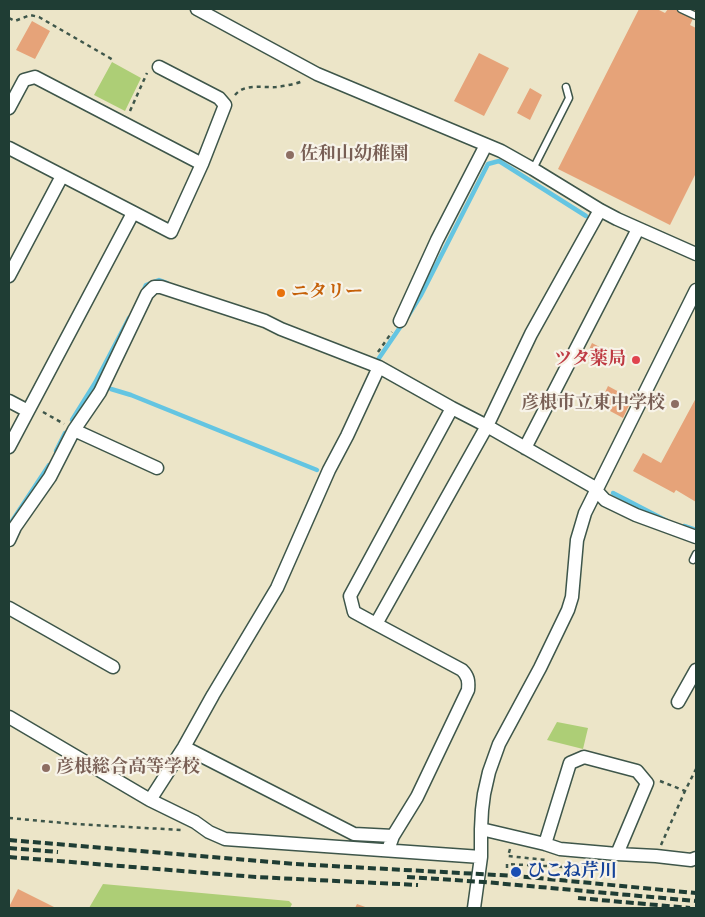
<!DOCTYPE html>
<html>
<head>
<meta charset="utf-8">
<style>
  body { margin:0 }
  #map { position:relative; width:705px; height:917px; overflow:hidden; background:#ece5c8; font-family:"IM FELL Great Primer",serif }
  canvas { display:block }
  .frame { position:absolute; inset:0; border:10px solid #1f3d34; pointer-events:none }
</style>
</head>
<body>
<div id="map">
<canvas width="705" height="917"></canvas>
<div class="frame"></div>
</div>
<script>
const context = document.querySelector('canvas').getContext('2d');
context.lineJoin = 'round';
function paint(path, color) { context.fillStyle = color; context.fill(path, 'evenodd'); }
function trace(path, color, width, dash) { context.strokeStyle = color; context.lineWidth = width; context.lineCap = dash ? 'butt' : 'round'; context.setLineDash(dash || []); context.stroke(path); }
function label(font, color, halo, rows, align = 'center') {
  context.font = font + ' "IM FELL Great Primer","Noto Serif JP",serif'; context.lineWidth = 4.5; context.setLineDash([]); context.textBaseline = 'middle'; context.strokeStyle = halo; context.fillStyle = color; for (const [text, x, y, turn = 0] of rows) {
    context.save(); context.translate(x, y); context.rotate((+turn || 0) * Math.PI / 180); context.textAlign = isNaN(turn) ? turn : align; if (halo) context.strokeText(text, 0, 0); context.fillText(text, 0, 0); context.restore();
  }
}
paint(new Path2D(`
  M112 62 141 78 125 111 94 95Z
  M557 722 588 728 583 749 547 740Z
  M103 884 289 901 292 904 290 908H89Z`), '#adce76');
trace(new Path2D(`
  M143 292 146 285 159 280 167 283
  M408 316 421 295 488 164 499 161 586 216
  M377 361 403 323
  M111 389 131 395 317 470
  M72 420 95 383 129 318
  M56 451 65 433
  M613 493 667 521
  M12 521 49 465
  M684 526 696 530`), '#64c5e2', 4.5);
paint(new Path2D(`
  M639 9H657L665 13 668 9H696V12L690 25 696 28V173L670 225 558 169Z
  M32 21 50 31 35 59 16 50Z
  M479 53 509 68 484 116 454 101Z
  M530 88 542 95 530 120 517 113Z
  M592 343 613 354 607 367 586 356Z
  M608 386 632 399 623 418 599 405Z
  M696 398V502L676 490 674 493 633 471 643 453 661 463Z
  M18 889 54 907 53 908H13L9 907Z
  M357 904 368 908H355Z`), '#e6a379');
const lane = new Path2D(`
  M681 9 696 16
  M533 169 569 98 566 87
  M693 560 696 554`);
const street = new Path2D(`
  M197 9 317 74 501 151 533 169 600 210 617 219 696 254
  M9 108 24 80 35 77 202 164
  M9 148 171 232 202 164 225 105 219 98 159 67
  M9 276 62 176
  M400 321 437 240 486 145
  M379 367 347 436 329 470 277 588 213 695 184 747 150 800 195 822 209 832 225 839 481 857
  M9 401 28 411
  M452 408 350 596 354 612 376 624 487 426 531 334 600 210
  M74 430 157 468
  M9 447 133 213
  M525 448 638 229
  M9 540 15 527 50 477 74 430 100 392 147 294 154 287H161L265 321 281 329 379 367 452 408 487 426 592 486 605 500 636 515 696 537
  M9 608 113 667
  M376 624 462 670C468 676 469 681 468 690L417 797 393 836 388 850
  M678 702 696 670
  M9 717 150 800
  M184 747 354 834 393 836
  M481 829 545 844 560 849 617 854 647 783 637 771 584 757 570 763 545 844
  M617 854 656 856 691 860 696 858
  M474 908 481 857V829L482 810 484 794 489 772 499 744 540 668 568 610 572 597 577 540 585 513 696 290`);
trace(lane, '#3e564a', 9);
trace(street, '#3e564a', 15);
trace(new Path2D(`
  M9 18 15 21 30 15 39 17 115 61
  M235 95C245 83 262 88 276 87 285 86 296 84 303 81
  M130 111 147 73
  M378 352 392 332
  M43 412 64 424
  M660 781 685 791 696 769
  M9 818 75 824 181 830
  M661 845 685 791
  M510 849 508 856 546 860
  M507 868V864L583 868 584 864`), '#3e564a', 2.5, [4, 4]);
trace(lane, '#fff', 6);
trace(street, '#fff', 12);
trace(new Path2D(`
  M9 840 295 864 516 876 696 893
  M9 848 58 852
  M9 857 256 877 418 885
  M407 877 484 882 696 901
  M578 898 690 908`), '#1f3d34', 4, [8, 4]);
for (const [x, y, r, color] of [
  [290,155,5,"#8d6e63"],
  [281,293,5,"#e8710a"],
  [636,360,5,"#e0444e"],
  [675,404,5,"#8d6e63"],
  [46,768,5,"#8d6e63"],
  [516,872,6,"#1a4fb4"]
]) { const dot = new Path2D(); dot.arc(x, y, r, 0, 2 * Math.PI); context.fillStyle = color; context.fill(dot); trace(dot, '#f7f3e8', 2); }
label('bold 18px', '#785e54', '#f7f3e8', [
  ["佐和山幼稚園",300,155],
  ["彦根市立東中学校",665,404,"right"],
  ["彦根総合高等学校",56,768]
], 'left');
label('bold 18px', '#c56008', '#f7f3e8', [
  ["ニタリー",291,293]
], 'left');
label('bold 18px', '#be3a42', '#f7f3e8', [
  ["ツタ薬局",626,360]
], 'right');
label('bold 18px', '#164399', '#f7f3e8', [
  ["ひこね芹川",527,872]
], 'left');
</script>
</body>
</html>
